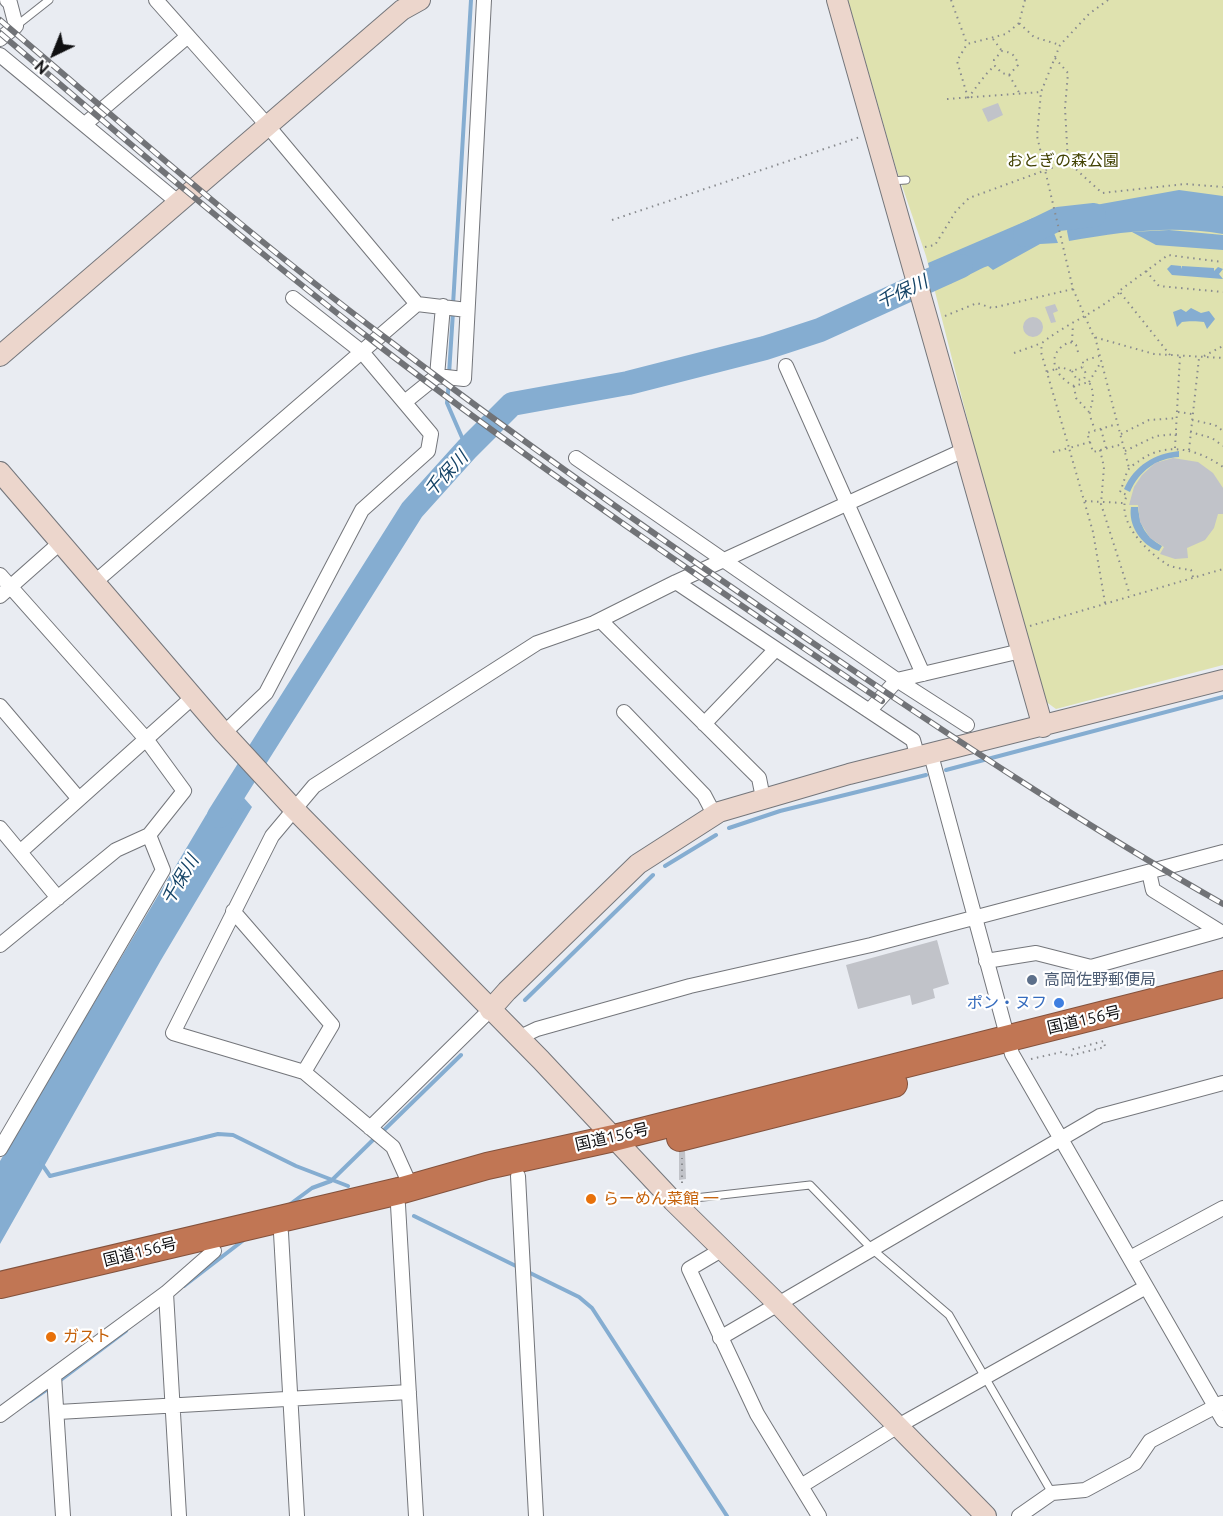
<!DOCTYPE html>
<html>
<head>
<meta charset="utf-8">
<style>
  body { margin:0 }
  #map { position:relative; width:1223px; height:1516px; overflow:hidden; background:#e9ecf2; font-family:Ubuntu,sans-serif }
  canvas { display:block }
  .north { position:absolute; left:24px; top:24px; width:60px; height:60px; -webkit-text-stroke:4px #fff; paint-order:stroke; rotate:223deg; font-size:16px; font-weight:700; line-height:24px; text-align:center; color:#101012 }
  .north::after { content:''; display:block; margin:auto; width:21px; height:27px; background:#101012; clip-path:polygon(50% 0,100% 100%,50% 72%,0 100%) }
</style>
</head>
<body>
<div id="map">
<canvas width="1223" height="1516"></canvas>
<div class="north">N</div>
</div>
<script>
const context = document.querySelector('canvas').getContext('2d');
context.lineJoin = 'round';
function paint(path, color) { context.fillStyle = color; context.fill(path, 'evenodd'); }
function trace(path, color, width, dash) { context.strokeStyle = color; context.lineWidth = width; context.lineCap = dash ? 'butt' : 'round'; context.setLineDash(dash || []); context.stroke(path); }
function label(font, color, halo, rows, align = 'center') {
  context.font = font + ' Ubuntu,"Noto Sans JP",sans-serif'; context.lineWidth = 4.5; context.setLineDash([]); context.textBaseline = 'middle'; context.strokeStyle = halo; context.fillStyle = color; for (const [text, x, y, turn = 0] of rows) {
    context.save(); context.translate(x, y); context.rotate((+turn || 0) * Math.PI / 180); context.textAlign = isNaN(turn) ? turn : align; if (halo) context.strokeText(text, 0, 0); context.fillText(text, 0, 0); context.restore();
  }
}
paint(new Path2D(`
  M848 0H1223V665L1056 709 1045 701 982 477 926 256 896 168Z`), '#dfe2af');
paint(new Path2D(`
  M1179 190 1223 196V234C1171 225 1121 232 1069 241L1067 231 1069 224 1064 222 1062 211Z
  M1052 215 1054 224 1052 228 1058 243 1040 244 993 270 988 266C978 269 966 279 956 278L952 283 935 289 928 263 1033 218Z
  M1169 230 1223 235V250L1156 245 1132 232Z
  M1171 265 1181 266V269L1182 266 1214 268V271L1218 267 1223 269 1219 274 1223 279 1172 275 1167 269Z
  M1191 308 1201 313 1209 311 1215 319 1207 329 1204 322C1198 321 1187 321 1182 322L1177 327 1173 312 1181 309 1186 312Z
  M1179 451V457C1157 458 1139 471 1130 492L1124 489C1135 465 1154 454 1179 451Z
  M1131 507H1138C1140 526 1145 536 1162 546L1159 551C1141 545 1128 525 1131 507Z
  M229 781 252 807 161 960 0 1244V1161L206 815Z`), '#85add1');
trace(new Path2D(`
  M453 305 471 0
  M449 374 453 312
  M449 381 447 403 467 449
  M946 770 1223 697
  M729 828 780 811 926 775
  M665 866 716 835
  M525 1000 653 875
  M382 1132 461 1055
  M41 1163 50 1176 218 1134 233 1135 296 1166 348 1186
  M289 1205 312 1188 331 1181 376 1137
  M414 1216 520 1268
  M526 1271 579 1297 592 1308 727 1516
  M184 1286 245 1239
  M58 1382 126 1331
  M30 1401 52 1386`), '#85add1', 4);
trace(new Path2D(`
  M1025 235 1058 219 1094 215
  M219 816 412 510 467 449 512 404 628 383 765 348 820 330 961 266`), '#85add1', 24);
paint(new Path2D(`
  M998 103 1003 115 988 122 982 109Z
  M1055 304 1058 311 1053 313 1056 322 1051 323 1045 307Z
  M1023 327a10 10 0 1 1 20 0a10 10 0 1 1-20 0Z
  M1173 458 1198 462 1213 473 1223 488V514H1218L1214 528 1205 540 1187 548 1188 558 1175 559 1160 554 1164 547 1150 538 1140 522 1138 505H1129L1134 487 1142 475 1155 463Z
  M937 940 949 984 933 989 935 998 912 1005 910 995 858 1009 846 965Z
  M685 1150 686 1179 679 1180V1151Z`), '#c1c3c9');
const lane = new Path2D(`
  M16 26 49 0
  M891 181 906 180
  M677 1200 810 1185 872 1249 949 1315 1052 1493`);
const street = new Path2D(`
  M156 0 267 125 417 304
  M0 39 16 26 10 3 7 0
  M0 55 179 203
  M85 124 188 36
  M786 366 923 674
  M437 376 443 306
  M406 401 437 376 464 379 484 0
  M576 458 897 680 1021 651
  M0 575 146 739 184 791 149 835 116 850 0 945
  M95 582 417 304 467 310
  M676 582 776 649 704 724
  M0 596 61 542
  M600 620 759 778 763 798
  M776 649 913 740 918 758
  M0 706 79 799
  M870 710 897 680 967 725
  M624 712 704 795 714 814
  M224 733 266 693 362 510 428 451 431 434 362 352 293 298
  M931 755 1012 1054 1223 1420
  M0 828 58 898
  M20 852 193 697
  M233 911 332 1025 304 1072
  M986 961 1036 953 1091 967 1219 931 1153 890 1149 872
  M518 1038 537 1029 690 986 871 945 1223 852
  M370 1128 490 1010
  M0 1149 163 870 149 835
  M518 1176 536 1516
  M411 1187 393 1147 304 1072 173 1033 272 836 314 786 537 643 594 623 676 582 964 450
  M398 1205 416 1516
  M281 1233 297 1516
  M723 1249 689 1269 757 1414 819 1516
  M1130 1258 1223 1208
  M166 1293 179 1516
  M720 1338 1100 1116 1223 1083
  M54 1376 63 1516
  M58 1412 409 1392
  M0 1415 166 1293 214 1251
  M801 1486 898 1426 1146 1287
  M1019 1516 1052 1493 1085 1490 1135 1463 1150 1441 1222 1403`);
const secondary = new Path2D(`
  M837 0 1043 727
  M0 356 402 10 420 0
  M0 472 224 733 293 808 541 1060 673 1201 778 1304 986 1516
  M490 1010 507 991 638 864 719 812 849 774 1223 680`);
const highway = new Path2D(`
  M680 1138 894 1084
  M0 1285 399 1191 487 1166 614 1138 1223 984`);
trace(lane, '#74767b', 9);
trace(street, '#74767b', 16);
trace(secondary, '#74767b', 22);
trace(highway, '#83523d', 28);
trace(new Path2D(`
  M951 0 967 44
  M1025 0 1019 23 1034 37 1060 45
  M1108 0 1089 14 1060 45 1041 92 1037 136 1073 289 1094 337 1154 354 1223 358
  M993 39 1002 51
  M1055 58 1068 73 1065 108 1068 162 1102 193 1185 184 1223 187
  M1009 75 1018 65C1016 56 1012 52 1002 51L994 60 995 66 1002 73 1009 75 1020 94
  M968 98 957 61 967 44 1006 34 1019 23
  M968 98C976 88 986 72 995 66
  M947 99 1041 92
  M612 220 860 137
  M925 247 935 245 956 211 969 198 1068 162
  M1146 271 1159 286 1223 292
  M945 316 977 303 992 308 1073 289
  M1095 337 1129 468
  M1072 342 1073 324
  M1078 352 1076 345 1070 342C1044 353 1054 376 1074 386L1089 382C1095 393 1093 399 1090 411 1089 416 1093 424 1095 430
  M1014 353 1042 343
  M1170 355 1119 291 1168 255 1223 262
  M1204 356 1223 346
  M1072 371 1077 380 1084 379 1086 374 1083 367
  M1047 372 1061 367 1072 371 1083 367V361L1099 356
  M1089 382 1101 362
  M1074 386 1076 398 1089 412
  M1178 412 1192 414
  M1192 420 1215 425 1223 431
  M1101 429 1106 448
  M1190 432 1212 438 1223 446
  M1121 434 1149 420 1177 418
  M1090 442 1093 452 1123 444
  M1175 448 1180 356
  M1100 450 1104 467 1101 504 1130 595
  M1189 450 1199 358
  M1125 451 1156 436 1177 434
  M1053 452 1069 448 1041 352 1042 343C1067 323 1096 313 1120 292
  M1085 501 1123 503
  M1193 577 1191 570C1184 569 1175 568 1168 565 1147 552 1115 521 1127 495L1120 492C1123 485 1125 476 1128 470 1131 466 1136 463 1139 461 1166 441 1198 449 1223 467
  M1105 603 1093 532 1069 448 1090 442 1087 433 1117 424
  M1030 626 1223 569
  M1031 1059 1062 1052 1069 1056 1105 1047 1104 1041 1070 1050
  M682 1183V1158`), '#898b8f', 2, [1.5, 4.5]);
trace(lane, '#fff', 7);
trace(street, '#fff', 14);
trace(secondary, '#ecd6cc', 20);
trace(highway, '#c17654', 26);
const rail = new Path2D(`
  M0 20C127 128 253 239 387 339 526 445 669 545 813 643 947 734 1082 824 1223 904
  M0 33C124 139 248 245 378 345 541 470 712 586 882 701`);
trace(rail, '#717377', 6);
trace(rail, '#fff', 4, [11]);
for (const [x, y, r, color] of [
  [1032,980,6,"#5c6f8a"],
  [1059,1003,6,"#3f7fe0"],
  [591,1199,6,"#e8710a"],
  [51,1337,6,"#e8710a"]
]) { const dot = new Path2D(); dot.arc(x, y, r, 0, 2 * Math.PI); context.fillStyle = color; context.fill(dot); trace(dot, '#fff', 2); }
label('16px', '#424203', '#fff', [
  ["おとぎの森公園",1063,161]
]);
label('16px', '#4e5e75', '#fff', [
  ["高岡佐野郵便局",1044,980]
], 'left');
label('16px', '#366cbe', '#fff', [
  ["ポン・ヌフ",1047,1003]
], 'right');
label('16px', '#101012', '#fff', [
  ["国道156号",1084,1020,-13],
  ["国道156号",612,1137,-13],
  ["国道156号",140,1252,-14]
]);
label('16px', '#c56008', '#fff', [
  ["らーめん菜館 一",603,1199],
  ["ガスト",63,1337]
], 'left');
label('italic 18px', '#144366', '#fff', [
  ["千保川",902,292,-25],
  ["千保川",446,474,-47],
  ["千保川",180,880,-59]
]);
</script>
</body>
</html>
